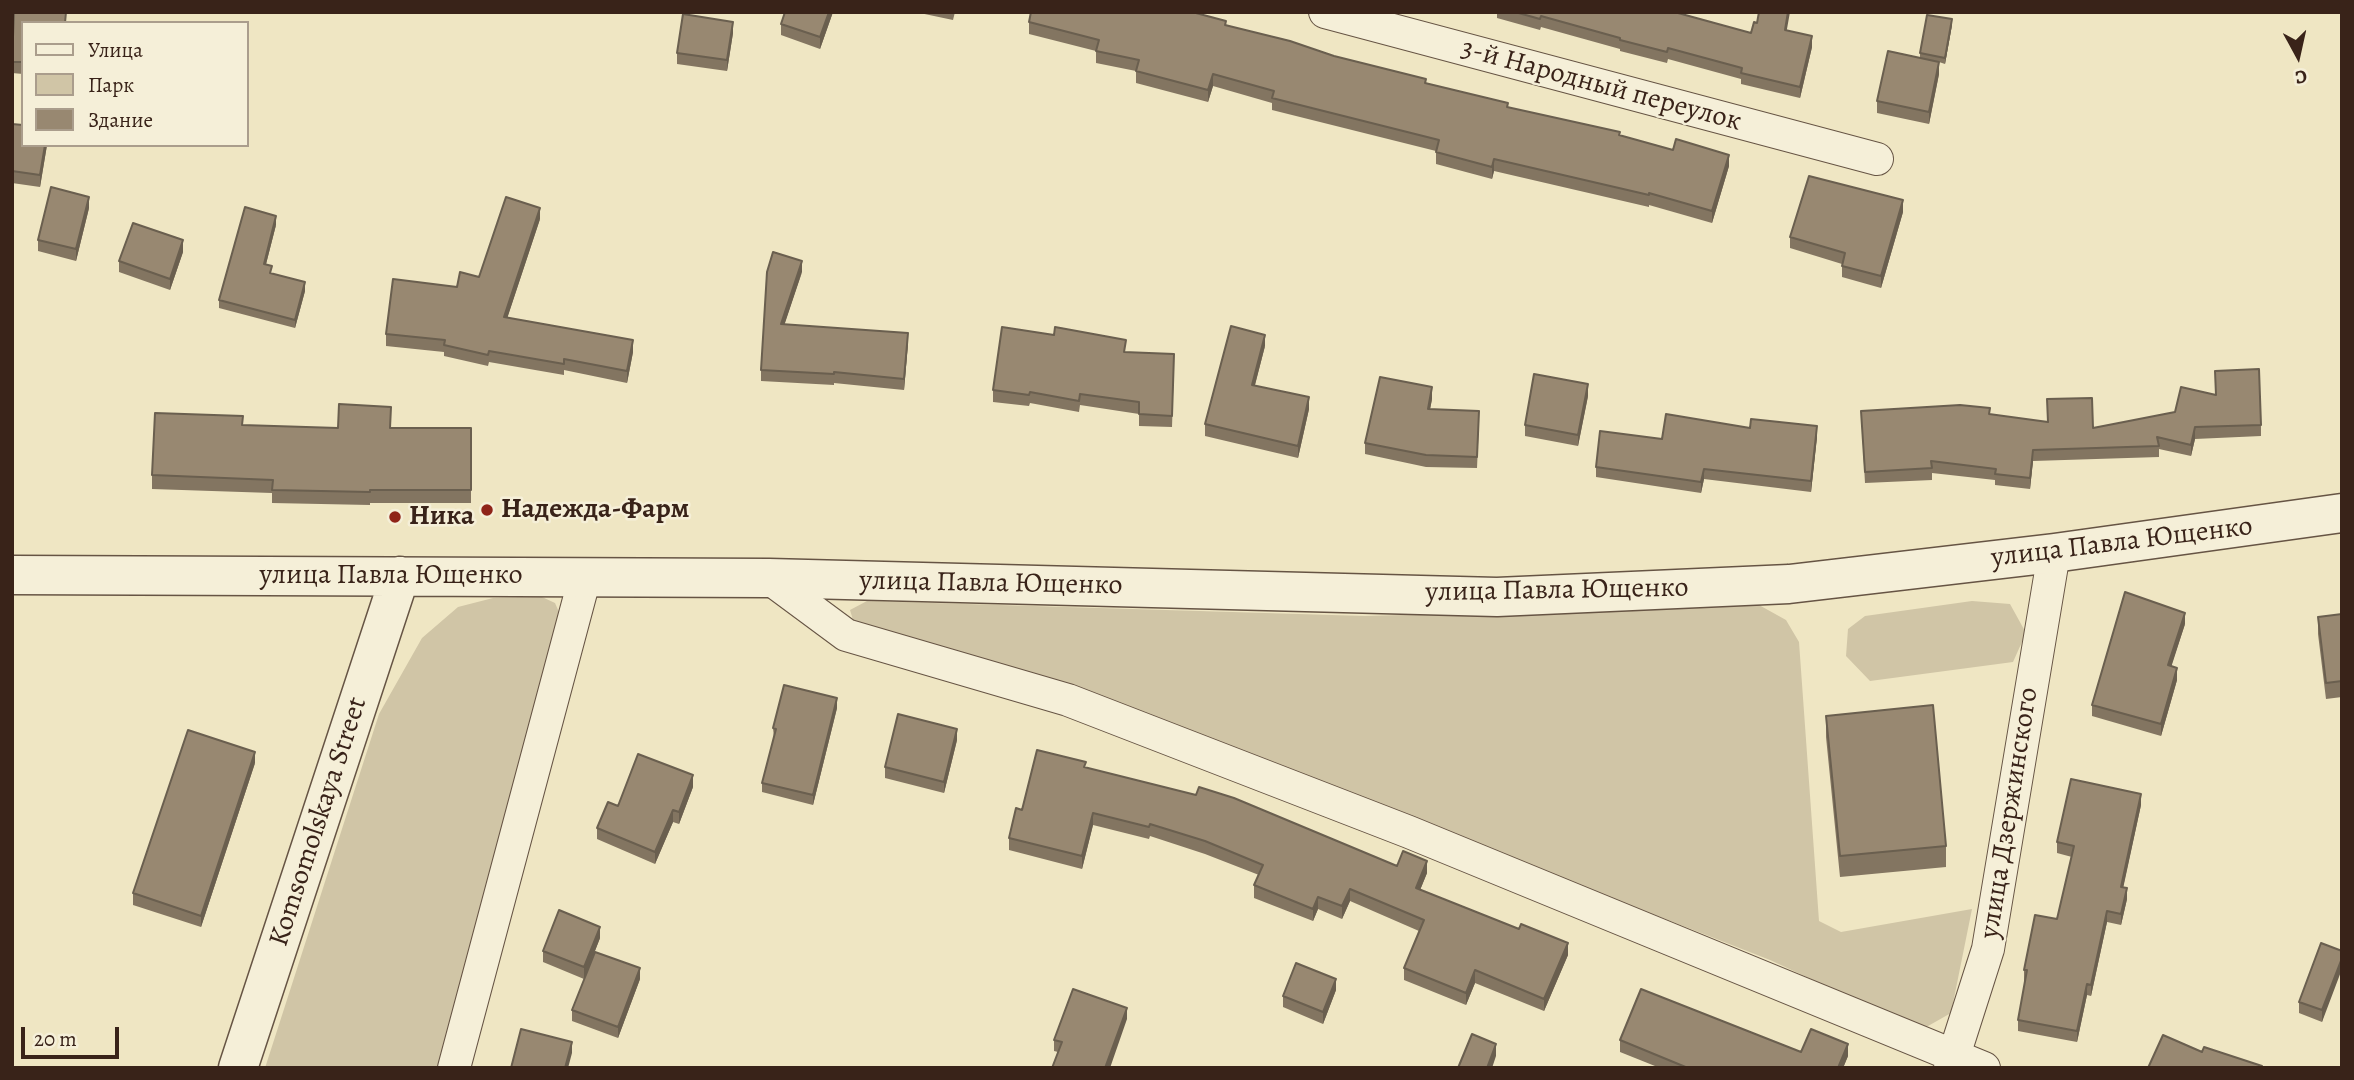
<!DOCTYPE html>
<html>
<head>
<meta charset="utf-8">
<style>
  body { margin:0 }
  #map { position:relative; width:2354px; height:1080px; overflow:hidden; background:#efe6c3; font-family:Alegreya,serif }
  canvas { display:block }
  .frame { position:absolute; inset:0; border:14px solid #392319; pointer-events:none }
  .legend { position:absolute; left:21px; top:21px; width:228px; height:126px; box-sizing:border-box; background:#f5efd8; border:2px solid #aa9d8c; margin:0; padding:9px 12px; list-style:none; font-size:21px; color:#392319 }
  .legend li { display:flex; align-items:center; gap:14px; height:35px }
  .legend b { width:35px; border:2px solid #aa9d8c }
  .north { position:absolute; left:2263px; top:21px; width:70px; height:70px; -webkit-text-stroke:5px #f5efd8; paint-order:stroke; rotate:172deg; font-size:19px; font-weight:700; line-height:28px; text-align:center; color:#392319 }
  .north::after { content:''; display:block; margin:auto; width:24px; height:32px; background:#392319; clip-path:polygon(50% 0,100% 100%,50% 72%,0 100%) }
  .scale { position:absolute; left:21px; top:1027px; width:98px; height:32px; box-sizing:border-box; border:4px solid #392319; border-top:0; padding-left:9px; font-size:21px; line-height:24px; white-space:nowrap; color:#392319; -webkit-text-stroke:5px #f5efd8; paint-order:stroke }
</style>
</head>
<body>
<div id="map">
<canvas width="2354" height="1080"></canvas>
<div class="frame"></div>
<ul class="legend">
<li><b style="height:9px;background:#f5efd8"></b>Улица</li>
<li><b style="height:19px;background:#d0c5a6"></b>Парк</li>
<li><b style="height:19px;background:#988871"></b>Здание</li>
</ul>
<div class="north">С</div>
<div class="scale">20 m</div>
</div>
<script>
const context = document.querySelector('canvas').getContext('2d');
context.lineJoin = 'round';
function paint(path, color) { context.fillStyle = color; context.fill(path, 'evenodd'); }
function trace(path, color, width, dash) { context.strokeStyle = color; context.lineWidth = width; context.lineCap = dash ? 'butt' : 'round'; context.setLineDash(dash || []); context.stroke(path); }
function label(font, color, halo, rows, align = 'center') {
  context.font = font + ' Alegreya,serif'; context.lineWidth = 5; context.setLineDash([]); context.textBaseline = 'middle'; context.strokeStyle = halo; context.fillStyle = color; for (const [text, x, y, turn = 0] of rows) {
    context.save(); context.translate(x, y); context.rotate((+turn || 0) * Math.PI / 180); context.textAlign = isNaN(turn) ? turn : align; if (halo) context.strokeText(text, 0, 0); context.fillText(text, 0, 0); context.restore();
  }
}
paint(new Path2D(`
  M542 597 555 603 562 619 446 1068H265L379 714 422 638 458 607 493 598Z
  M867 601 1365 616 1759 605 1786 620 1799 642 1819 921 1841 932 1972 909 1951 1013 1921 1030 1770 960 1096 696 854 623 850 610Z
  M1972 601 2010 604 2026 633 2013 662 1870 681 1846 656 1848 629 1865 616Z`), '#d0c5a6');
const minor = new Path2D(`
  M1325 12 1877 159
  M769 578 846 635 1068 700 1409 832 1984 1068
  M454 1068 585 577
  M1950 1068 1988 949 2054 553`);
const tertiary = new Path2D(`
  M12 575 769 578 1497 597 1789 584 2054 553 2342 513
  M238 1068 400 576`);
trace(minor, '#665444', 34);
trace(tertiary, '#665444', 41);
trace(minor, '#f5efd8', 32);
trace(tertiary, '#f5efd8', 38);
paint(new Path2D(`
  M14 12H66V23H23V74L12 73V40Z
  M833 12 820 49 781 35V24Z
  M915 12H955L953 20Z
  M1494 12H1681L1680 14 1751 33 1787 30 1812 47 1800 98 1741 84V79L1668 59 1667 63 1620 51V49L1541 27 1540 30 1497 18V13Z
  M1029 22 1226 25 1508 107 1620 135 1729 166 1712 223 1649 205V207L1494 171 1492 179 1436 164V151L1272 110V103L1213 86 1208 102 1136 83V71L1096 63V51L1029 34Z
  M1952 25 1945 64 1939 62V74L1929 124 1877 113V101L1920 58V53Z
  M733 33 727 71 677 64V53Z
  M12 124 23 145H47L40 187 12 183Z
  M89 208 76 261 38 251V240Z
  M1903 212 1881 288 1842 277V264L1790 248V237Z
  M540 219 507 318 633 352 627 383 564 370V375L489 362 488 366 444 356V352L386 346V334L457 287 479 277Z
  M276 225 266 264 272 274 305 291 295 328 219 308V300Z
  M183 252 170 290 119 272V261Z
  M802 272 784 325 908 343 904 390 834 383V385L761 381V370Z
  M1265 346 1255 385 1309 409 1298 458 1205 436V424Z
  M1126 352 1174 365 1172 427 1139 426V414L1080 405 1079 412 1030 403 1029 406 993 402V390Z
  M1588 396 1578 446 1525 436V425Z
  M1432 399 1430 409 1479 422 1477 468 1426 467 1365 454V443Z
  M1861 411 1990 414 2093 428 2261 425V436L2195 439 2191 456 2159 449V457L2033 461 2030 489 1995 485V480L1932 473V480L1865 483Z
  M243 425 338 428H471V503H370V505L272 503V493L152 489V475Z
  M1750 428 1817 437 1811 492 1704 479 1701 493 1596 477V467L1662 439Z
  M2342 614V697L2326 699 2318 634V617Z
  M2185 624 2171 666 2177 680 2161 736 2092 716V705Z
  M837 708 813 805 762 792V783L774 738 773 728Z
  M1826 716 1946 846V867L1840 877 1826 737Z
  M957 740 944 793 885 778V767Z
  M255 763 201 927 133 905V893Z
  M1086 767 1397 866 1427 873 1420 890 1568 955 1544 1011 1475 983 1466 1005 1404 980V968L1419 931 1350 901 1342 919 1318 909 1313 921 1254 898V885L1259 875 1205 854 1150 836 1149 839 1093 825 1082 869 1009 850V838L1022 810Z
  M693 787 679 824 673 822 655 864 597 839V828L618 806Z
  M2141 805 2123 887 2127 899 2121 925 2107 922 2091 996 2087 995 2077 1042 2018 1031V1020L2025 981H2024V970L2057 919 2072 857 2057 853V842Z
  M600 938 584 979 543 962V951Z
  M2342 951 2322 1022 2299 1013V1002Z
  M640 979 618 1038 572 1021V1010Z
  M1336 990 1323 1024 1283 1007V996Z
  M1127 1019 1058 1052 1054 1051V1040Z
  M1620 1040 1801 1052 1848 1056 1843 1068H1660L1620 1052Z`), '#837561');
paint(new Path2D(`
  M829 12H833L820 49V37Z
  M1788 12H1790L1785 40V30Z
  M1952 19V25L1945 64V58Z
  M733 22V33L727 71V60Z
  M1812 36V47L1800 98V87Z
  M1939 62V74L1929 124V112Z
  M1213 74V86L1208 102V90Z
  M45 145H47L40 187V175Z
  M1729 155V166L1712 223V211Z
  M1494 159V171L1492 179V167Z
  M89 197V208L76 261V249Z
  M1903 200V212L1881 288V276Z
  M540 208V219L504 328V317Z
  M276 216V225L264 272V264Z
  M183 240V252L170 290V279Z
  M802 261V272L781 335V324Z
  M305 282V291L295 328V320Z
  M908 333V343L904 390V379Z
  M1265 335V346L1252 396V385Z
  M633 340V352L627 383V371Z
  M1588 384V396L1578 446V435Z
  M1432 387V399L1428 420V409Z
  M1309 397V409L1298 458V446Z
  M1817 426V437L1811 492V481Z
  M2195 427V439L2191 456V445Z
  M2033 450V461L2030 489V478Z
  M1704 469V479L1701 493V482Z
  M2185 613V624L2168 677V665Z
  M2177 668V680L2161 736V724Z
  M837 698V708L813 805V795Z
  M957 729V740L944 793V782Z
  M255 752V763L201 927V916Z
  M693 775V787L679 824V812Z
  M2141 794V805L2121 898V887Z
  M673 810V822L655 864V852Z
  M1093 813V825L1082 869V856Z
  M1427 861V873L1416 900V888Z
  M2127 888V899L2121 925V914Z
  M1350 889V901L1342 919V906Z
  M1318 897V909L1313 921V909Z
  M2107 911V922L2091 996V985Z
  M600 927V938L584 979V967Z
  M1568 943V955L1544 1011V999Z
  M2342 958V969L2322 1022V1010Z
  M640 968V979L618 1038V1027Z
  M1475 970V983L1466 1005V993Z
  M1336 979V990L1323 1024V1012Z
  M2087 984V995L2077 1042V1031Z
  M1127 1008V1019L1110 1068H1105Z
  M572 1042V1053L568 1068H565Z
  M1496 1044V1056L1492 1068H1487Z
  M1848 1044V1056L1843 1068H1838Z`), '#6a5f4f');
const building = new Path2D(`
  M14 12H66L65 23H23V62H12Z
  M785 12H829L820 37 781 24Z
  M1031 12H1192L1226 21 1225 25 1290 41 1334 56 1426 79 1425 83 1508 103 1507 107 1620 132 1619 135 1673 150 1676 139 1729 155 1712 211 1649 193V195L1494 159 1492 167 1436 152 1439 140 1272 98 1274 91 1213 74 1208 90 1136 71 1139 60 1096 51 1099 40 1029 22Z
  M1515 12H1678V13L1751 33 1754 22 1757 23 1759 12H1788L1785 30 1812 36 1800 87 1741 73 1742 68 1668 48 1667 52 1620 40V38L1541 16 1540 19Z
  M683 14 733 22 727 60 677 53Z
  M1927 15 1952 19 1945 58 1920 53Z
  M1888 51 1939 62 1929 112 1877 101Z
  M12 124 23 125V145H45L40 175 12 171Z
  M1809 176 1903 200 1881 276 1842 266 1845 253 1790 237Z
  M51 187 89 197 76 249 38 240Z
  M506 197 540 208 504 317 633 340 627 371 564 359V364L489 351 488 355 444 345 445 340 386 334 393 279 457 287 460 272 479 277Z
  M245 207 276 216 264 264 272 266 270 273 305 282 295 320 219 300Z
  M133 223 183 240 170 279 119 261Z
  M773 252 802 261 781 324 908 333 904 379 834 372V374L761 370 767 272Z
  M1231 326 1265 335 1252 385 1309 397 1298 446 1205 424Z
  M1002 327 1054 335 1055 327 1126 340 1124 352 1174 354 1172 416 1139 414V402L1080 394 1079 401 1030 392 1029 395 993 390Z
  M2259 369 2261 425 2195 427 2191 445 2157 437 2159 446 2033 450 2030 478 1995 474 1996 469 1931 461 1932 468 1865 472 1861 411 1960 405 1990 408 1989 414 2048 422 2047 399 2092 398 2093 428 2175 412 2181 387 2216 395 2215 371Z
  M1534 374 1588 384 1578 435 1525 425Z
  M1380 377 1432 387 1428 409 1479 411 1477 457 1426 455 1365 443Z
  M339 404 391 407 390 428H471V490H370V492L272 490 273 480 152 475 155 413 243 416 242 425 338 428Z
  M1666 414 1750 428 1751 419 1817 426 1811 481 1704 469 1701 482 1596 467 1600 431 1662 439Z
  M2125 592 2185 613 2168 665 2177 668 2161 724 2092 705Z
  M2342 614V681L2326 683 2318 617Z
  M784 685 837 698 813 795 762 783 776 729 773 728Z
  M1933 705 1946 846 1840 856 1826 716Z
  M898 714 957 729 944 782 885 767Z
  M188 730 255 752 201 916 133 893Z
  M1037 750 1086 762 1084 767 1196 795 1199 787 1234 798 1397 866 1403 851 1427 861 1416 888 1519 929 1521 924 1568 943 1544 999 1475 970 1466 993 1404 968 1424 920 1350 889 1342 906 1318 897 1313 909 1254 885 1263 865 1205 841 1150 824 1149 827 1093 813 1082 856 1009 838 1016 808 1022 810Z
  M638 754 693 775 679 812 673 810 655 852 597 828 608 802 618 806Z
  M2071 779 2141 794 2121 887 2127 888 2121 914 2107 911 2091 985 2087 984 2077 1031 2018 1020 2027 970H2024L2035 915 2057 919 2074 846 2057 842Z
  M559 910 600 927 584 967 543 951Z
  M2321 943 2342 951V958L2322 1010 2299 1002Z
  M595 952 640 968 618 1027 572 1010Z
  M1296 963 1336 979 1323 1012 1283 996Z
  M1073 989 1127 1008 1105 1068H1052L1062 1042 1054 1040Z
  M1641 989 1801 1052 1811 1029 1848 1044 1838 1068H1688L1620 1040Z
  M521 1029 572 1042 565 1068H511Z
  M1472 1034 1496 1044 1487 1068H1458Z
  M2163 1035 2202 1052 2204 1047 2262 1066 2261 1068H2148Z`);
paint(building, '#988871');
trace(building, '#6a5f4f', 2);
for (const [x, y, r, color] of [
  [487,510,7,"#8f2418"],
  [395,517,7,"#8f2418"]
]) { const dot = new Path2D(); dot.arc(x, y, r, 0, 2 * Math.PI); context.fillStyle = color; context.fill(dot); trace(dot, '#f5efd8', 2.5); }
label('28px', '#392319', '#f5efd8', [
  ["3-й Народный переулок",1601,86,15],
  ["улица Павла Ющенко",2122,543,-7],
  ["улица Павла Ющенко",391,576],
  ["улица Павла Ющенко",991,584,1],
  ["улица Павла Ющенко",1557,591,-1],
  ["улица Дзержинского",2010,813,-81],
  ["Komsomolskaya Street",319,822,-72]
]);
label('bold 28px', '#392319', '#f5efd8', [
  ["Надежда-Фарм",501,510],
  ["Ника",409,517]
], 'left');
</script>
</body>
</html>
